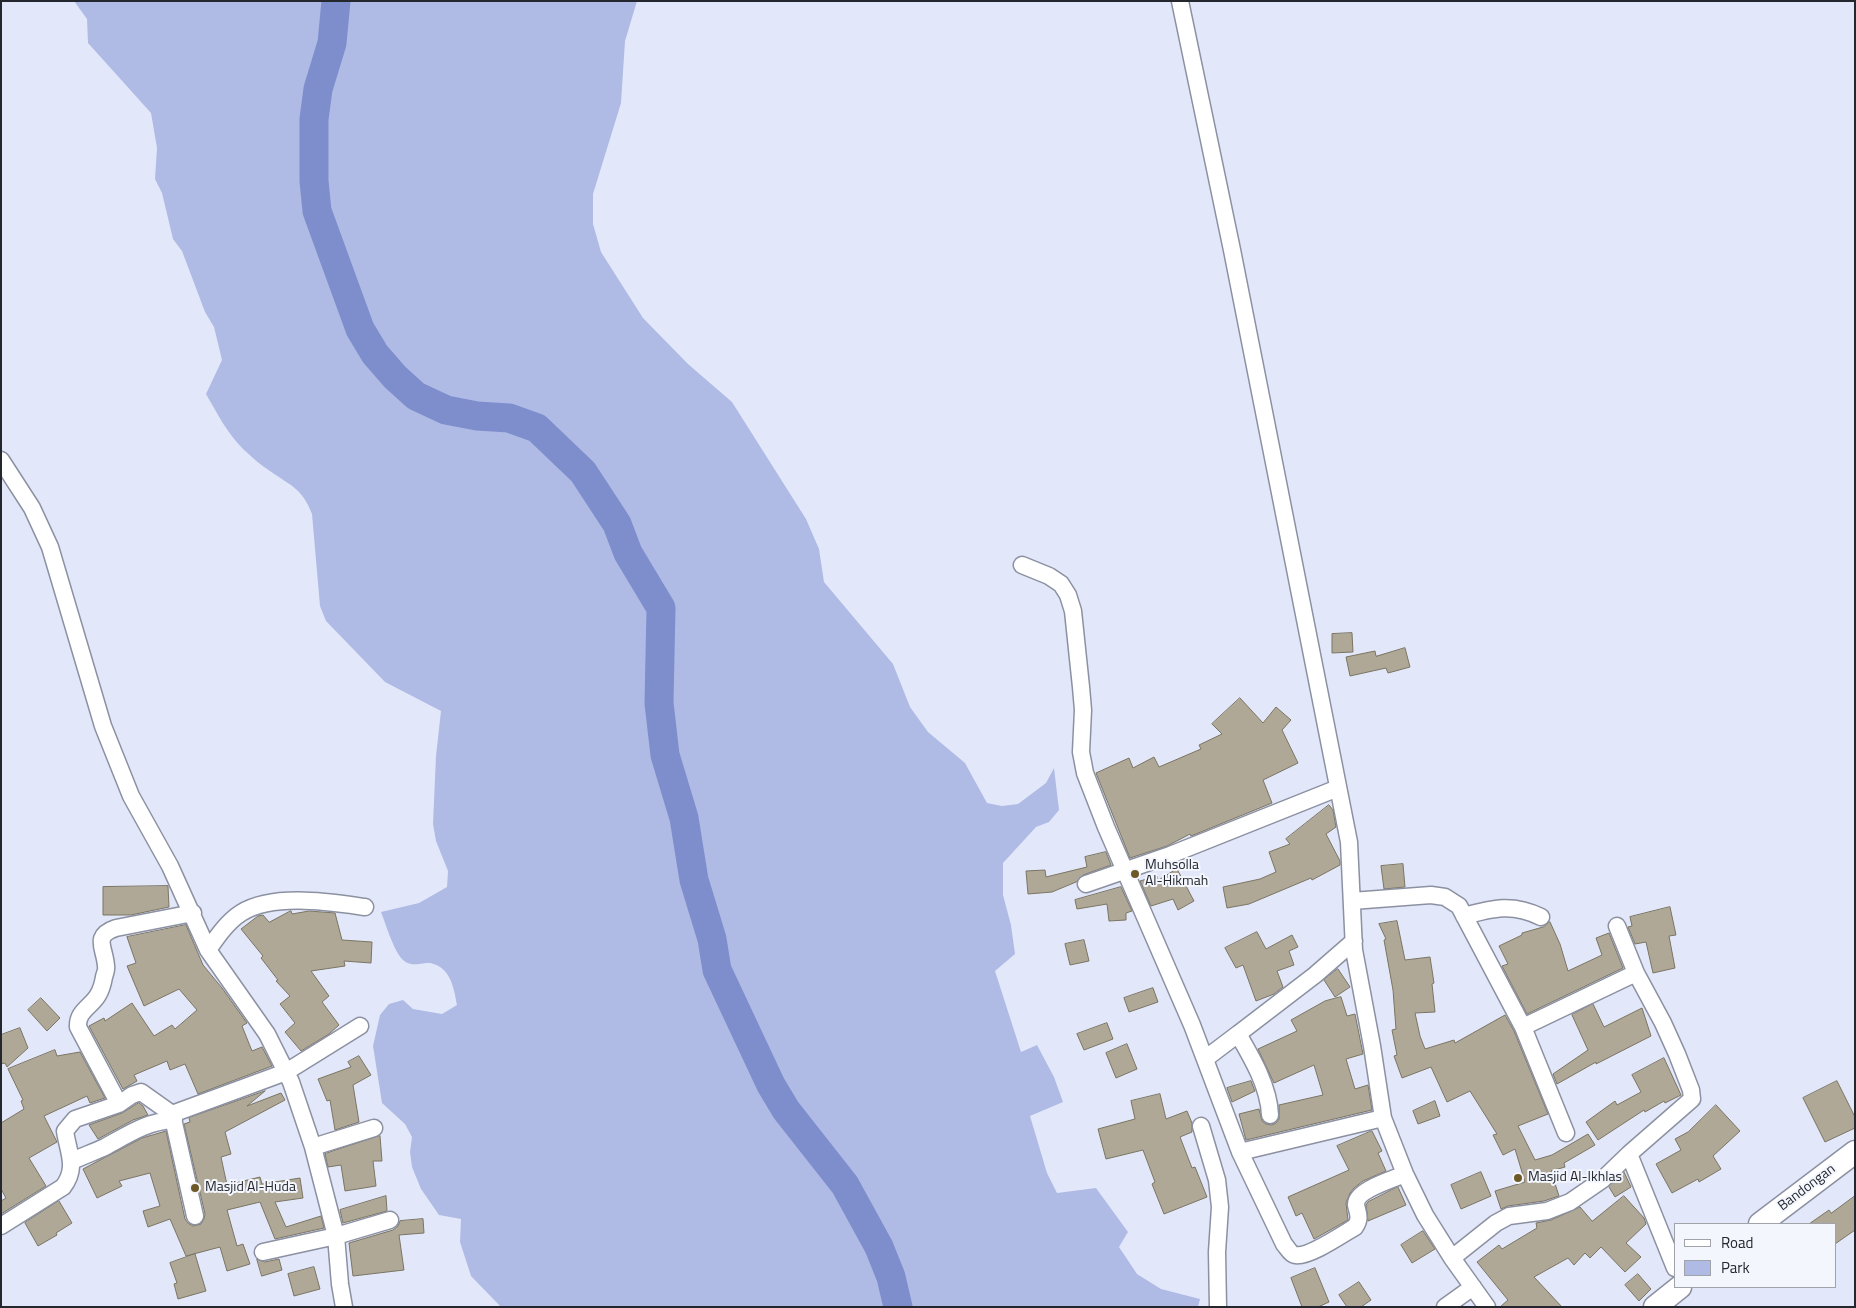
<!DOCTYPE html>
<html>
<head>
<meta charset="utf-8">
<style>
  body { margin:0 }
  #map { position:relative; width:1856px; height:1308px; overflow:hidden; background:#e2e8fa; font-family:"Titillium Web",sans-serif }
  canvas { display:block }
  .frame { position:absolute; inset:0; border:2px solid #25272e; pointer-events:none }
  .legend { position:absolute; left:1674px; top:1223px; width:162px; height:65px; box-sizing:border-box; background:#f3f6fd; border:1px solid #a1a3aa; margin:0; padding:6px 9px; list-style:none; font-size:15px; color:#25272e }
  .legend li { display:flex; align-items:center; gap:10px; height:25px }
  .legend b { width:25px; border:1px solid #a1a3aa }
</style>
</head>
<body>
<div id="map">
<canvas width="1856" height="1308"></canvas>
<div class="frame"></div>
<ul class="legend">
<li><b style="height:6px;background:#fff"></b>Road</li>
<li><b style="height:14px;background:#afbbe5"></b>Park</li>
</ul>
</div>
<script>
const context = document.querySelector('canvas').getContext('2d');
context.lineJoin = 'round';
function paint(path, color) { context.fillStyle = color; context.fill(path, 'evenodd'); }
function trace(path, color, width, dash) { context.strokeStyle = color; context.lineWidth = width; context.lineCap = dash ? 'butt' : 'round'; context.setLineDash(dash || []); context.stroke(path); }
function label(font, color, halo, rows, align = 'center') {
  context.font = font + ' "Titillium Web",sans-serif'; context.lineWidth = 4; context.setLineDash([]); context.textBaseline = 'middle'; context.strokeStyle = halo; context.fillStyle = color; for (const [text, x, y, turn = 0] of rows) {
    context.save(); context.translate(x, y); context.rotate((+turn || 0) * Math.PI / 180); context.textAlign = isNaN(turn) ? turn : align; if (halo) context.strokeText(text, 0, 0); context.fillText(text, 0, 0); context.restore();
  }
}
paint(new Path2D(`
  M74 1H637L625 41 621 103 593 194V224L601 252 643 318 688 364 732 402 806 519 819 549 824 582 893 664 910 707 928 732 965 763 987 803 1002 806 1018 804 1046 783 1054 768 1059 810 1049 822 1036 827 1003 863V895L1011 925 1015 954 995 971 1021 1052 1037 1045 1054 1077 1063 1102 1030 1116 1047 1173 1057 1193 1096 1188 1128 1232 1119 1247 1137 1274 1161 1289 1200 1299 1198 1307H501L471 1276 460 1242 461 1219 439 1215 421 1189 412 1167 410 1152 412 1137 405 1124 382 1103 373 1046 380 1015 389 1004 403 1000 413 1009 442 1014 457 1005C454 989 451 967 430 963 420 962 411 969 401 958 393 948 386 925 381 912L419 903 447 887 448 871 436 841 433 824 436 756 441 711 385 682 326 621 320 606 312 514C302 488 291 486 270 471 260 465 251 456 243 449 227 433 217 413 206 394L222 360 214 327 205 312 182 251 173 239 162 193 155 179 157 148 151 113 88 43 87 19Z`), '#afbbe5');
trace(new Path2D(`
  M336 1 332 43 318 89 314 119V181L317 211 360 329 375 354 395 377 416 396 446 410 477 416 509 418 537 428 583 472 617 524 628 553 661 608 659 703 665 755 684 818 694 880 712 939 717 970 771 1085 786 1110 845 1185 879 1247 891 1277 898 1307`), '#7e8ecc', 29);
const building = new Path2D(`
  M1352 633 1353 652 1332 653V634Z
  M1405 648 1410 667 1388 673 1386 668 1350 676 1346 657 1375 651 1376 656Z
  M1240 698 1263 723 1276 707 1291 720 1282 730 1298 763 1263 780 1272 803 1191 836 1190 834 1167 846 1130 858 1096 773 1129 758 1133 768 1154 757 1159 767 1201 749 1199 745 1222 734 1212 724Z
  M1329 805 1333 810 1336 827 1326 834 1340 861V865L1312 880 1311 878 1249 904 1227 908 1223 887 1260 879 1276 872 1269 852 1290 844 1286 839Z
  M1106 852 1111 865 1083 875 1076 882 1052 892 1028 894 1026 871 1045 870 1046 877 1087 867 1085 857Z
  M1403 864 1405 887 1384 889 1381 866Z
  M1177 869 1194 901 1178 910 1173 899 1151 906 1140 881 1157 876 1158 880Z
  M168 886 169 907 131 915H103V887Z
  M1121 887 1132 911 1126 913V920L1109 921 1107 904 1077 909 1075 900Z
  M1670 907 1676 935 1669 936 1675 968 1653 973 1646 942 1635 944 1628 927 1632 926 1630 917Z
  M291 911 292 914 309 911 335 913 342 940 372 942 371 963 344 961 345 966 311 971 329 996 322 1002 339 1025 329 1034 301 1051 285 1032 295 1023 280 1004 290 996 276 981 278 980 261 958 263 956 241 929 258 916 263 915 269 922Z
  M1397 921 1405 960 1430 957 1434 983 1432 984 1435 1012 1415 1013 1420 1036 1425 1049 1454 1040 1455 1043 1505 1015 1514 1031 1548 1114 1518 1126 1535 1160 1552 1155 1588 1134 1595 1145 1564 1163 1565 1167 1551 1171 1559 1196 1544 1201 1508 1206 1501 1209 1495 1191 1525 1182 1515 1149 1503 1155 1493 1135 1497 1134 1470 1091 1447 1102 1431 1067 1402 1078 1394 1056 1397 1055 1392 1030 1396 1029 1393 990 1384 940 1386 939 1379 924Z
  M1550 922 1560 944 1568 971 1602 955 1596 938 1609 933 1623 968 1527 1014 1502 966 1508 964 1499 946 1522 935V933L1543 927Z
  M186 925 203 965 222 988 247 1023 242 1026 252 1051 262 1047 272 1066 198 1094 185 1064 170 1070 167 1061 134 1075 137 1081 123 1089 89 1026 104 1018 105 1021 132 1003 154 1036 172 1025 175 1029 197 1010 179 989 144 1006 127 966 136 963 127 937Z
  M1257 932 1266 949 1292 935 1298 947 1289 951 1294 965 1277 971 1283 987 1274 994 1256 1001 1243 965 1236 968 1225 948Z
  M1084 940 1089 961 1070 965 1065 944Z
  M1338 969 1350 987 1335 997 1324 980Z
  M1153 988 1158 1002 1129 1012 1124 998Z
  M1341 997 1347 1016 1355 1014 1363 1054 1346 1059 1355 1089 1368 1085 1372 1110 1246 1140 1239 1114 1259 1109 1262 1121 1266 1124 1272 1125 1276 1123 1279 1119V1105L1323 1095 1314 1065 1274 1083 1258 1049 1297 1031 1291 1020 1325 1001Z
  M41 998 60 1018 47 1031 28 1010Z
  M1593 1004 1604 1027 1642 1008 1651 1036 1596 1064V1062L1557 1084 1553 1074 1588 1050 1572 1015Z
  M1107 1023 1113 1039 1084 1050 1077 1034Z
  M20 1028 28 1048 7 1067 5 1063 1 1064V1035Z
  M1127 1044 1137 1069 1116 1078 1106 1053Z
  M55 1050 57 1056 80 1052 105 1098 90 1103 87 1096 44 1116 57 1142 29 1158 46 1186 1 1214V1201L6 1198 1 1189V1123L24 1109 21 1101 23 1100 8 1069Z
  M359 1056 371 1075 353 1085 359 1122 335 1130 330 1100 327 1101 318 1079 351 1067 348 1062Z
  M1664 1058 1681 1095 1665 1103 1664 1101 1645 1112 1644 1110 1598 1140 1586 1122 1615 1101 1617 1105 1641 1092 1632 1075Z
  M1251 1081 1255 1091 1232 1102 1227 1088Z
  M1837 1081 1855 1117V1128L1825 1142 1803 1098Z
  M265 1091 247 1106 281 1093 285 1100 225 1132 231 1154 221 1157 227 1185 260 1177 262 1184 300 1178 303 1198 275 1202 286 1227 321 1216 324 1228 275 1239 260 1202 227 1210 237 1246 243 1244 250 1264 227 1271 220 1247 186 1256 170 1219 148 1227 143 1211 160 1206 150 1173 119 1181 122 1186 97 1198 83 1169 142 1138 166 1131 185 1219 188 1223 193 1226 201 1224 204 1219 205 1214 184 1124 190 1122 189 1118Z
  M1160 1094 1166 1119 1187 1111 1192 1123V1132L1180 1137 1192 1168 1195 1167 1207 1197 1164 1214 1152 1184 1155 1182 1143 1150 1106 1159 1098 1129 1135 1119 1131 1101Z
  M1435 1101 1440 1116 1418 1124 1413 1111Z
  M139 1103 143 1106 148 1115 133 1120 98 1139 89 1125 122 1113Z
  M1716 1105 1740 1131 1713 1156 1721 1169 1699 1182 1698 1179 1672 1193 1656 1164 1681 1150 1675 1139 1688 1132Z
  M1372 1131 1382 1151 1378 1153 1386 1171 1363 1181 1354 1188 1350 1193 1346 1203 1348 1220 1314 1239 1302 1213 1296 1216 1288 1197 1349 1170 1337 1146Z
  M380 1136 382 1161H373L376 1186 345 1191 341 1165 328 1167 325 1154Z
  M1481 1172 1491 1196 1461 1209 1451 1185Z
  M1624 1172 1631 1187 1615 1197 1609 1187Z
  M1398 1187 1406 1205 1368 1221 1366 1205 1368 1202Z
  M386 1196 387 1211 343 1223 340 1210Z
  M1624 1196 1644 1218 1646 1224 1626 1243 1641 1257 1625 1272 1601 1247 1590 1258 1585 1253 1574 1265 1568 1258 1534 1277 1562 1307H1500L1508 1300 1477 1262 1499 1245 1502 1249 1537 1228 1536 1223 1551 1220 1580 1207 1592 1221Z
  M1855 1196V1230L1835 1244V1224H1809L1829 1210 1831 1213Z
  M59 1201 72 1223 56 1233 57 1235 38 1246 25 1223Z
  M423 1219 424 1233 399 1235 404 1270 353 1276 349 1243 393 1230 398 1226 400 1221Z
  M1423 1231 1435 1249 1412 1263 1401 1245Z
  M195 1254 206 1291 178 1299 174 1284 177 1283 170 1263Z
  M257 1259 265 1262 279 1259 282 1270 262 1276Z
  M314 1267 320 1289 294 1296 288 1274Z
  M1315 1268 1329 1302 1318 1307H1302L1291 1278Z
  M1638 1274 1651 1289 1639 1301 1625 1285Z
  M1359 1282 1371 1300 1361 1307H1347L1339 1295Z`);
paint(building, '#b0a897');
trace(building, '#7a7463', 1);
const street = new Path2D(`
  M1180 1 1232 250 1349 842 1354 950 1372 1046 1383 1118 1405 1174 1425 1215 1452 1258 1487 1307
  M1 460 32 508 50 547 103 726 131 796 170 866 208 950 267 1034 291 1082 313 1147 336 1236 340 1284 344 1307
  M1022 565 1049 576 1061 584 1068 595 1073 611 1081 687 1083 710 1081 752 1085 773 1106 827 1192 1025 1240 1152 1284 1244C1287 1247 1290 1254 1295 1255 1308 1258 1343 1234 1355 1227 1361 1218 1358 1214 1356 1205 1355 1190 1394 1179 1405 1174
  M1086 884 1170 855 1338 788
  M1352 901 1431 895 1445 897 1459 906 1523 1027 1566 1133
  M1464 916C1493 908 1513 903 1541 917
  M208 950C217 937 227 922 241 913 273 893 329 902 365 907
  M1523 1027 1636 973
  M1205 1059 1238 1034
  M119 1104 78 1027C77 1011 91 1007 98 995 101 990 103 983 104 977 105 973 107 969 106 966 105 948 92 936 116 928L193 913
  M172 1114 195 1216
  M1270 1115C1269 1087 1252 1058 1238 1034L1315 975 1354 941
  M1201 1126 1217 1180 1220 1207 1217 1252 1218 1307
  M313 1147 374 1128
  M1240 1152 1383 1118
  M1629 1154 1675 1268
  M72 1161C83 1156 94 1152 105 1147 127 1135 147 1121 174 1120
  M1 1226 63 1187C78 1168 68 1152 65 1131L75 1119 119 1104 132 1095 141 1092 172 1114 286 1072 360 1026
  M263 1252 336 1236 390 1220
  M1452 1258 1496 1223 1509 1216 1547 1211 1570 1202 1602 1180 1629 1154 1692 1099 1691 1090 1677 1054 1663 1023 1636 973 1617 926
  M1445 1307 1473 1287`);
const secondary = new Path2D(`
  M1760 1224 1855 1152
  M1655 1307 1680 1287`);
trace(street, '#8c91a2', 19);
trace(secondary, '#8c91a2', 25);
trace(street, '#fff', 16);
trace(secondary, '#fff', 22);
for (const [x, y, r, color] of [
  [1135,874,5,"#6c5927"],
  [1518,1178,5,"#6c5927"],
  [195,1188,5,"#6c5927"]
]) { const dot = new Path2D(); dot.arc(x, y, r, 0, 2 * Math.PI); context.fillStyle = color; context.fill(dot); trace(dot, '#f3f6fd', 2); }
label('14px', '#25272e', '#f3f6fd', [
  ["Muhsolla",1145,866],
  ["Al-Hikmah",1145,882],
  ["Masjid Al-Ikhlas",1528,1178],
  ["Masjid Al-Huda",205,1188]
], 'left');
label('14px', '#25272e', '#f3f6fd', [
  ["Bandongan",1807,1188,-37]
]);
</script>
</body>
</html>
